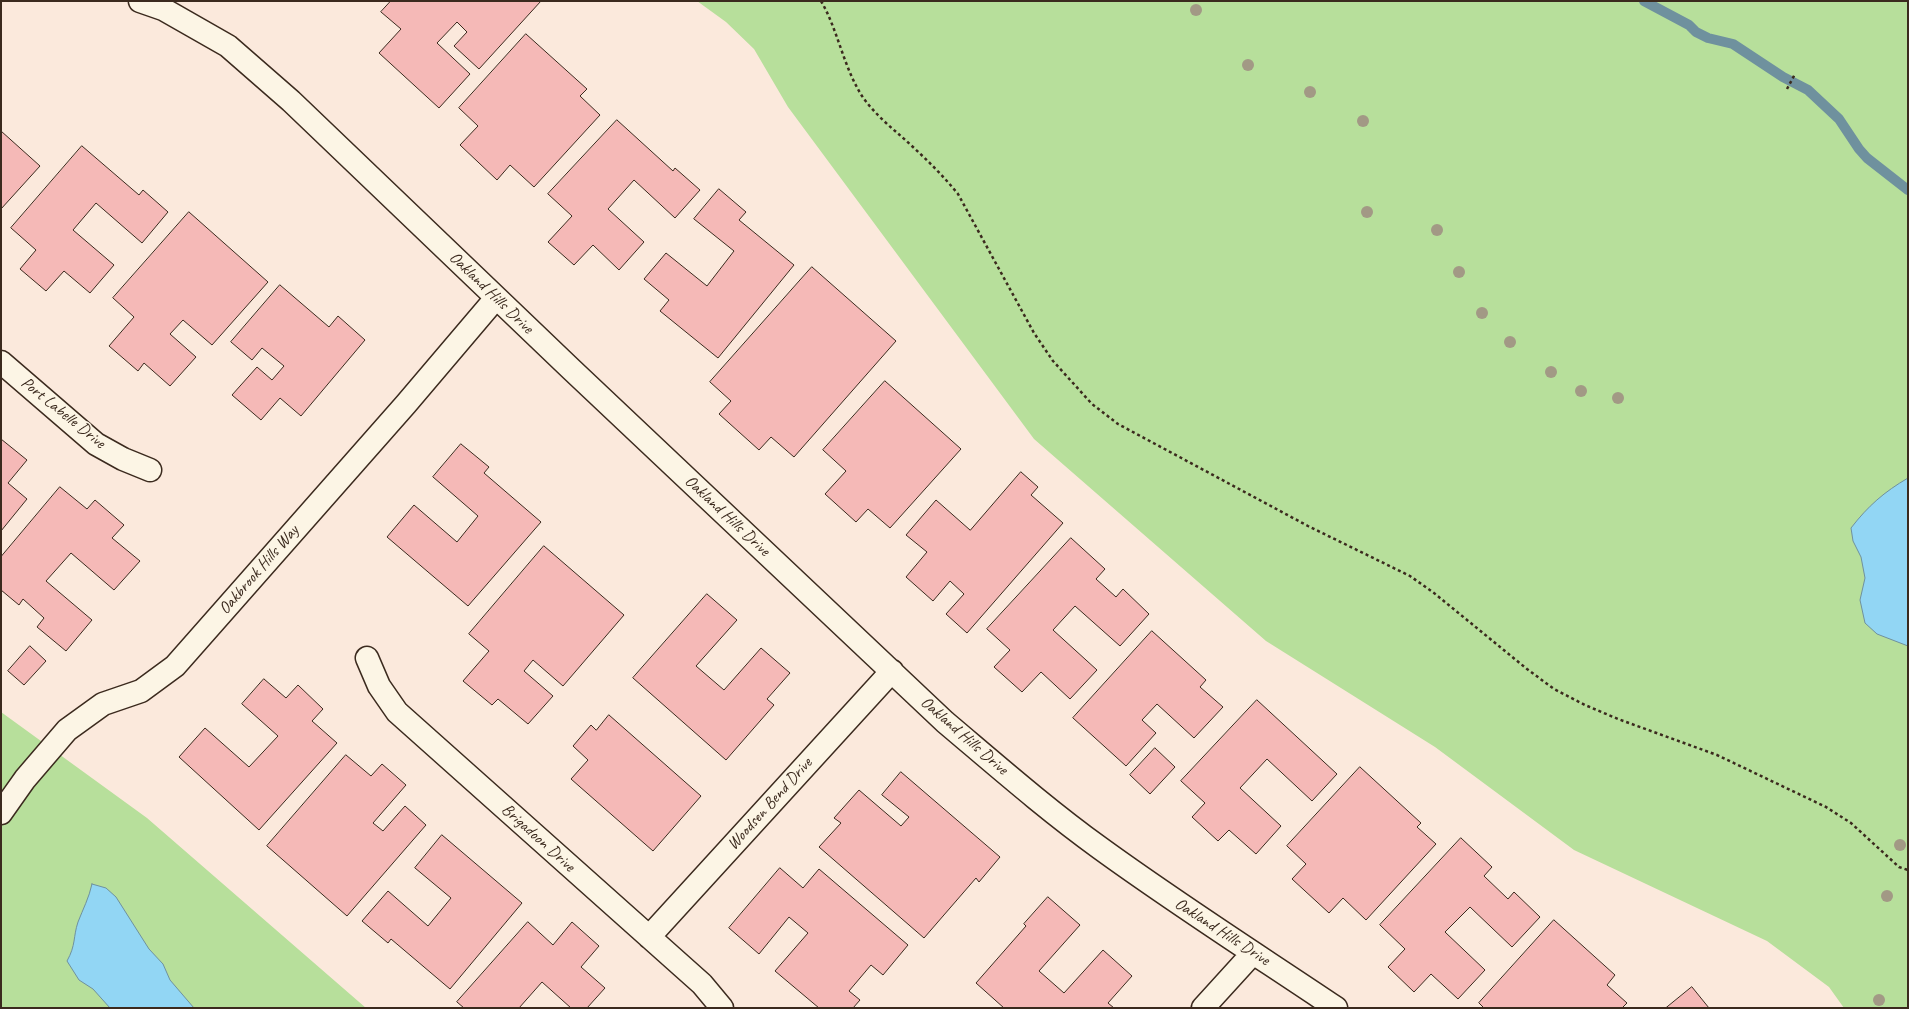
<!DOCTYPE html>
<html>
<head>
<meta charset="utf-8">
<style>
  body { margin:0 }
  #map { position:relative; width:1909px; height:1009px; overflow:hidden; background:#fbe9dc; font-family:Caveat,sans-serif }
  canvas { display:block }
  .frame { position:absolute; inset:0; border:2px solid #3b2a1e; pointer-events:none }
</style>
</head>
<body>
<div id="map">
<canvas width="1909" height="1009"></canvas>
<div class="frame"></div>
</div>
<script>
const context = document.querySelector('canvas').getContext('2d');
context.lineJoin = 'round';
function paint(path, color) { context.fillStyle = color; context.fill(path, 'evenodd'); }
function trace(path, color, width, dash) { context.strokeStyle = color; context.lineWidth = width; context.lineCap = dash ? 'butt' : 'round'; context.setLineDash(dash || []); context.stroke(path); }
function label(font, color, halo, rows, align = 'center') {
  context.font = font + ' Caveat,sans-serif'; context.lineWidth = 3; context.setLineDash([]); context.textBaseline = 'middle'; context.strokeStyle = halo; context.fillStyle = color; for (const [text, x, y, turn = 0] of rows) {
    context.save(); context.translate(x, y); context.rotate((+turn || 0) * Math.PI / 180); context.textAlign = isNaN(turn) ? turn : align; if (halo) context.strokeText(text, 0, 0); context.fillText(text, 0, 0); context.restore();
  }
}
paint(new Path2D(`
  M697 1H1908V1008H1844L1829 987 1767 941 1574 850 1435 747 1266 641 1034 439 788 107 754 49 726 22Z
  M1 712 147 818 366 1008H1Z`), '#b7df9b');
const water = new Path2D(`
  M1908 478V646L1877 634 1865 623 1860 600 1865 578 1861 557 1853 541 1851 528C1868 506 1884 492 1908 478Z
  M92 884 106 888 116 897 149 949 163 964 170 980 194 1008H110L93 989 79 980 67 961C76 945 73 937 78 922 83 909 89 898 92 884Z`);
paint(water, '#92d6f4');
trace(water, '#6f919e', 1);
trace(new Path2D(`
  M1644 1 1689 25 1696 32 1708 38 1733 44 1783 77 1808 90 1839 119 1859 149 1867 158 1908 190`), '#6f919e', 10);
const building = new Path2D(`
  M391 1H541L479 69 454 46 467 32 457 22 437 43 470 74 439 108 379 53 401 29 381 12Z
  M526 34 587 89 580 96 600 115 534 187 510 165 497 180 460 145 478 126 459 108Z
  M617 120 673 171 675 168 700 190 675 218 634 180 608 209 644 242 619 270 593 245 574 265 548 242 572 216 548 194Z
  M1 131 40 166 1 209Z
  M82 146 139 195 143 190 168 212 142 243 96 203 73 230 114 265 90 293 64 271 46 291 20 269 36 250 11 228Z
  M719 189 746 212 739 220 794 265 718 358 660 311 669 300 644 279 666 253 707 286 734 251 694 219Z
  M189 212 268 282 212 345 183 320 170 334 196 357 170 386 144 363 138 371 109 346 134 317 113 298Z
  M812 267 896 341 794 457 771 437 759 450 719 414 731 401 710 382Z
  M280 285 329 327 338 316 365 340 301 416 280 398 261 420 232 395 257 367 272 380 284 366 262 348 252 360 231 342Z
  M885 381 961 449 890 528 868 509 856 522 825 494 846 471 823 450Z
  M1 439 27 460 8 483 27 499 1 531Z
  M461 444 489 467 484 473 541 522 468 606 387 537 414 505 457 542 478 516 433 477Z
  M1021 472 1038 487 1031 495 1063 523 967 633 946 614 964 594 950 581 933 601 906 577 927 552 906 535 936 500 970 530Z
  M60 487 87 509 95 500 124 525 112 538 140 561 114 590 71 553 46 581 92 620 66 651 37 627 44 618 23 599 19 605 1 590V557Z
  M1071 538 1105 569 1096 579 1116 597 1123 589 1149 614 1120 646 1075 606 1053 630 1097 670 1070 699 1041 672 1022 692 994 667 1010 650 987 629Z
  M544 546 624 615 563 686 533 660 524 671 553 696 528 724 498 699 492 705 463 681 489 651 469 634Z
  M707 594 737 620 696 666 724 690 761 648 790 673 767 699 774 705 726 760 633 678Z
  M1152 631 1206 680 1200 687 1223 707 1194 738 1157 704 1142 720 1156 733 1126 766 1073 718Z
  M30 646 46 661 24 685 8 671Z
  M264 679 286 698 298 685 323 709 312 721 337 743 259 830 179 757 205 728 249 767 278 736 242 704Z
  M1257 700 1337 774 1312 801 1267 759 1240 788 1281 826 1256 854 1229 830 1218 841 1192 817 1205 803 1181 781Z
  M609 715 701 796 653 851 571 779 588 760 573 746 591 725 596 730Z
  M1155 748 1175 767 1150 794 1130 775Z
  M346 755 371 776 382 764 406 785 373 823 383 831 405 806 426 825 347 916 267 846Z
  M1360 767 1421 823 1417 827 1436 844 1366 920 1343 898 1329 913 1292 879 1306 864 1287 846Z
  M901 772 1000 857 979 882 976 878 924 938 819 847 841 823 834 818 859 790 901 826 909 817 882 795Z
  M442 835 522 903 450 989 391 939 388 943 362 921 388 891 428 926 451 898 415 868Z
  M1461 838 1492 867 1484 876 1508 899 1514 892 1540 917 1512 947 1470 907 1445 932 1485 970 1458 999 1431 974 1414 992 1388 967 1405 949 1380 925Z
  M780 868 803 888 819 869 908 945 883 975 871 965 849 991 860 1000 853 1008H819L775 971 808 933 789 917 759 954 729 928Z
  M1048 897 1080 925 1039 971 1064 993 1103 950 1132 976 1108 1003 1114 1008H1004L976 983 1026 926 1024 924Z
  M1554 920 1615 975 1607 985 1627 1003 1622 1008H1484L1479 1003Z
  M528 922 553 945 572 922 599 946 581 967 605 988 587 1008H571L542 982 519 1008H464L457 1002Z
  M1692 987 1709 1008H1666Z`);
paint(building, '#f5b9b7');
trace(building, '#3b2a1e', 1);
const minor = new Path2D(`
  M140 1 163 9 228 46 291 101 571 369 945 722C996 765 1046 809 1100 848 1177 904 1257 955 1336 1008
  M1 362 96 444 123 459 150 470
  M367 658 379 686 397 712 702 984 722 1008
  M1 813 25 779 67 730 103 704 141 691 175 666 406 404 496 298
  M649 937 892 671
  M1203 1008 1253 953`);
trace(minor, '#3b2a1e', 25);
trace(new Path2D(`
  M821 1C838 30 843 66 862 96 873 112 888 125 902 137 922 155 941 173 958 194L1034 333 1053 361 1092 404 1118 424 1308 526 1410 576 1434 593 1527 669 1554 689 1585 705 1618 719 1717 755 1826 807 1851 823 1899 867 1908 870
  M1787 89 1795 74`), '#3b2a1e', 2.5, [3, 3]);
trace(minor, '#fcf5e5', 22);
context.fillStyle = '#a29985';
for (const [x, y] of [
  [1196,10],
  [1248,65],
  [1310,92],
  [1363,121],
  [1367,212],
  [1437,230],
  [1459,272],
  [1482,313],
  [1510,342],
  [1551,372],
  [1581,391],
  [1618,398],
  [1900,845],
  [1887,896],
  [1879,1000]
]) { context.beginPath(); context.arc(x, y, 6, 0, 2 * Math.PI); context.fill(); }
label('17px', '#3b2a1e', '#fcf5e5', [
  ["Oakland Hills Drive",491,293,44],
  ["Port Labelle Drive",63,413,39],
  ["Oakland Hills Drive",727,516,43],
  ["Oakbrook Hills Way",259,570,-49],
  ["Oakland Hills Drive",964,736,41],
  ["Woodsen Bend Drive",770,804,-48],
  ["Brigadoon Drive",538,838,42],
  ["Oakland Hills Drive",1222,932,33]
]);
</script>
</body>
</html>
